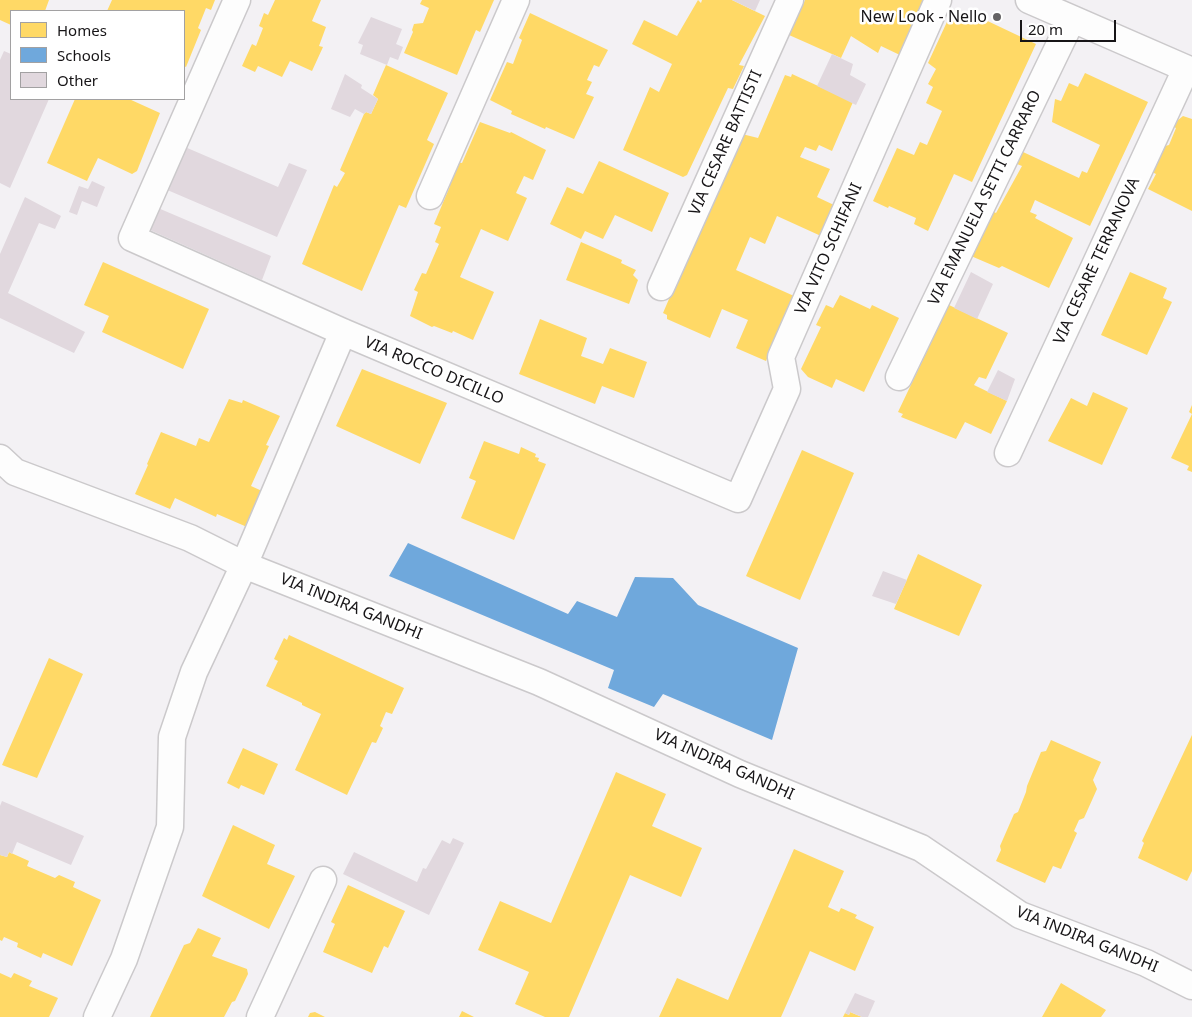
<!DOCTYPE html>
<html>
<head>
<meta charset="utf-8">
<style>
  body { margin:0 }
  #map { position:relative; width:1192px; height:1017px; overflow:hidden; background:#f3f1f4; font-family:"Noto Sans",sans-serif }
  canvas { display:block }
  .legend { position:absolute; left:10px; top:10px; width:175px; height:90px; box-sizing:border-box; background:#fff; border:1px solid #a2a1a2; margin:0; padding:6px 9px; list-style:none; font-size:15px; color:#171517 }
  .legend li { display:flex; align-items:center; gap:10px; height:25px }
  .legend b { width:25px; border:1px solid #a2a1a2 }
  .scale { position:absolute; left:1020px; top:20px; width:96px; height:22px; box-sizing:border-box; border:2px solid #171517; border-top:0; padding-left:6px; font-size:15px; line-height:18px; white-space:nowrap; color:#171517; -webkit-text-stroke:4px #fff; paint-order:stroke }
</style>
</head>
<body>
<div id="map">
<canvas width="1192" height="1017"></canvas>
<ul class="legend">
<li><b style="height:14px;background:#ffd966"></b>Homes</li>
<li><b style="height:14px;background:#6fa8dc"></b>Schools</li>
<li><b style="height:14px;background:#e1d8de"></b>Other</li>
</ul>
<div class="scale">20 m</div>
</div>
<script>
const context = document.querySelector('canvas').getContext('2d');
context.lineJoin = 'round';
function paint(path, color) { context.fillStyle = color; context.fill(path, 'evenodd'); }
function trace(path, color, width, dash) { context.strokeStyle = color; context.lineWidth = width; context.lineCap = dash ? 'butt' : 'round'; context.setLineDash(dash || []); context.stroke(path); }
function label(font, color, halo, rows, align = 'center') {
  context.font = font + ' "Noto Sans",sans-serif'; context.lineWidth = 5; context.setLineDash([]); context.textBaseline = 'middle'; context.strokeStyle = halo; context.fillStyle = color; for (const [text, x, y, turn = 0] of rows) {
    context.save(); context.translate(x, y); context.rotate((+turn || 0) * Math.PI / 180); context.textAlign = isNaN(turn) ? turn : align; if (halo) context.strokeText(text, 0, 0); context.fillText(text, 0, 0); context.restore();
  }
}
paint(new Path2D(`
  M0 0H49L45 11H11V25L0 20Z
  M112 0H215L211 10 206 8 198 28 201 30 186 67 184 66V11H107Z
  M275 0H321L312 21 326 27 319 46 323 47 312 71 290 61 282 77 258 66 255 72 242 66 252 44 256 46 263 28 259 26 264 13 268 15Z
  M422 0H494L480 32 476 30 457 75 404 53 413 32 412 30 414 24 423 23 429 8 420 4Z
  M698 0 701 3 702 0H732L765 16 739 65 744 66 733 89 728 88 687 175 683 177 623 150 650 87 659 92 672 64 632 44 644 20 677 36Z
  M805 0H928L902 56 881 46 878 53 851 36 841 58 789 35Z
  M952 11 975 21 977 16 1036 44 972 182 954 174 928 231 914 224 916 218 889 206 888 208 873 201 897 148 914 155 920 142 927 145 942 111 926 103 933 87 928 84 936 69 928 63Z
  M530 13 608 50 599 67 594 65 587 80 592 82 586 94 594 97 574 139 546 127 545 129 511 114 512 111 490 100 507 62 513 64 522 40 519 38Z
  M386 65 448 93 427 140 434 144 406 208 399 205 362 291 302 264 334 185 337 187 345 173 340 170 364 114 366 112 371 114 378 99 373 95Z
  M1085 73 1148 102 1090 226 1035 200 1030 212 1037 215 1035 218 1073 238 1049 288 1002 266 999 268 971 256 992 211 996 213 1022 166 1017 164 1023 152 1079 178 1082 171 1087 173 1100 145 1052 122 1055 99 1061 101 1069 83 1078 87Z
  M792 74 853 102 832 151 819 145 816 151 805 147 800 157 830 169 817 197 834 205 821 236 777 216 765 244 750 237 736 270 794 296 766 361 736 348 748 320 722 309 710 338 667 319V315L663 313 739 136 742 134 758 138 785 75 791 77Z
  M75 99H129L160 113 137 171 132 174 98 158 87 181 47 163Z
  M1183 116 1192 119V211L1148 189 1156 174 1152 172 1165 146 1169 145 1176 128 1174 127 1178 120Z
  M480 122 510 133 511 132 546 150 533 180 524 176 516 193 527 198 508 241 481 229 460 277 494 292 473 340 453 331 452 333 434 326 432 327 410 316 418 292 414 290 422 273 426 274 439 244 435 242 441 227 434 224 450 186 447 184 456 162 462 163Z
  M599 161 669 193 652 232 615 215 603 239 585 231 581 239 550 224 567 187 583 194Z
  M581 242 622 260 621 263 636 270 633 275 638 280 629 304 566 280Z
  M103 262 209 309 183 369 102 332 109 316 84 305Z
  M1130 272 1167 288 1163 298 1172 302 1147 355 1101 335Z
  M840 295 870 309 872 305 899 318 864 392 836 379 832 388 808 377 801 369 821 327 816 325 826 305 833 308Z
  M949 305 1008 333 986 379 979 377 974 385 1007 401 991 434 965 422 956 439 901 417 903 414 898 412Z
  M540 319 587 338 581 356 603 364 610 348 647 362 634 398 602 386 595 404 519 374Z
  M362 369 447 403 420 464 336 426Z
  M1093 392 1128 408 1102 465 1048 441 1071 398 1087 406Z
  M229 399 242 403 243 400 280 416 266 445 269 446 251 486 262 491 247 527 217 514 216 517 175 498 170 509 135 494 148 465 147 464 161 432 196 446 199 438 209 442Z
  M1192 405V472L1187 470 1189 466 1171 458 1192 414 1189 412Z
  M484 441 519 454 521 447 536 454 535 457 539 458 538 461 546 464 514 540 461 518 476 481 469 478Z
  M802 450 854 473 800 600 746 576Z
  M918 554 982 585 959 636 894 609Z
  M289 635 404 688 392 714 386 712 380 726 383 728 376 743 372 742 347 795 295 770 321 714 302 705V703L266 686 278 661 274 659 284 638 287 640Z
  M49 658 83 674 37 778 2 765Z
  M1192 735V871L1187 881 1138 858 1144 843 1142 841Z
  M1051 740 1101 762 1093 780 1097 789 1084 818 1079 820 1074 831 1077 833 1061 869 1053 866 1045 883 996 861 1001 850 1000 846 1014 814 1018 812 1026 792 1027 786 1041 752 1046 751Z
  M243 748 278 764 264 795 241 785 239 789 227 783Z
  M616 772 666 794 652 826 702 848 681 897 630 875 569 1017H545L515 1004 529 972 478 950 500 901 551 923Z
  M233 825 275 845 267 864 295 876 269 929 202 896Z
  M794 849 844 871 828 907 839 912 841 908 857 915 855 918 874 927 855 971 810 951 781 1017H659L677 978 728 1000Z
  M9 852 29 861 27 866 55 878 59 875 75 882 73 887 101 900 72 966 43 953 41 958 17 947 18 943 4 937 2 941 0 940V855L7 857Z
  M348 885 405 911 388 948 384 946 372 973 323 952 335 924 331 922Z
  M198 928 221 938 212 956 247 969 248 974 235 1001 232 1002 224 1017H150L184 945 190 943Z
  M0 973 11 978 14 973 32 981 29 986 58 998 49 1017H0Z
  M1061 983 1106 1010 1101 1017H1042Z
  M462 1011 474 1017H459Z
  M315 1012 325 1017H308L310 1013Z
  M850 1012 862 1017H843L845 1013 849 1015Z`), '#ffd966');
paint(new Path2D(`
  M408 543 568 614 577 601 617 617 635 577 673 578 698 605 798 648 772 740 663 694 654 707 608 688 614 670 389 576Z`), '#6fa8dc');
paint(new Path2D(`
  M732 0H760L755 11Z
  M371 17 402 29 396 44 403 47 398 60 390 57 387 65 360 54 363 45 358 43Z
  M4 51 11 54V99H49L10 188 0 183V60Z
  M832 54 853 64 850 75 866 84 856 105 817 86Z
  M345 74 362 85 361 88 378 99 371 114 366 112 364 114 355 109 350 117 331 109Z
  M185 147 278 187 289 163 307 170 277 237 165 189Z
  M92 181 105 187 97 207 82 201 77 215 69 212 79 186 88 189Z
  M25 197 61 216 55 229 39 223 8 293 85 332 74 353 0 318V254Z
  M158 208 271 256 262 280 148 229Z
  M971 272 993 284 977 319 954 308Z
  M998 370 1015 379 1007 401 987 392Z
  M883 571 907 580 896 604 872 596Z
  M2 801 84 836 71 865 17 842 12 854 9 852 7 857 0 855V806Z
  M453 838 464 843 429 915 343 874 354 852 417 882 423 868 426 869 442 840 450 844Z
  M855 993 875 1001 868 1017H862L850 1012 849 1015 845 1013Z`), '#e1d8de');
const minor = new Path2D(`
  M237 0 132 238 343 332 738 499 787 389 781 357 938 0
  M1029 0 1192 71
  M430 196 516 0
  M661 287 790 0
  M899 377 1072 19
  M1008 453 1186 69
  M0 458 15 472 190 538 244 565 539 682 740 774 921 848 1020 915 1146 963 1192 986
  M97 1017 124 959 170 827 172 737 194 672 244 565 343 332
  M260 1017 323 880`);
trace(minor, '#cbc9cb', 29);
trace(minor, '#fdfdfd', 26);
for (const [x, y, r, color] of [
  [997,17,5,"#646264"]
]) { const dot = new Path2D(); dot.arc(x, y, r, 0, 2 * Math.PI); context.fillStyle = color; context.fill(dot); trace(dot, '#fff', 2); }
label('16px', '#171517', '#fff', [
  ["New Look - Nello",987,17]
], 'right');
label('16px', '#171517', '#fff', [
  ["VIA CESARE BATTISTI",726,143,-66],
  ["VIA EMANUELA SETTI CARRARO",985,198,-64],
  ["VIA VITO SCHIFANI",829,249,-66],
  ["VIA CESARE TERRANOVA",1097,261,-65],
  ["VIA ROCCO DICILLO",434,371,23],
  ["VIA INDIRA GANDHI",351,607,22],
  ["VIA INDIRA GANDHI",724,765,24],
  ["VIA INDIRA GANDHI",1087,940,22]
]);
</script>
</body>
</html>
